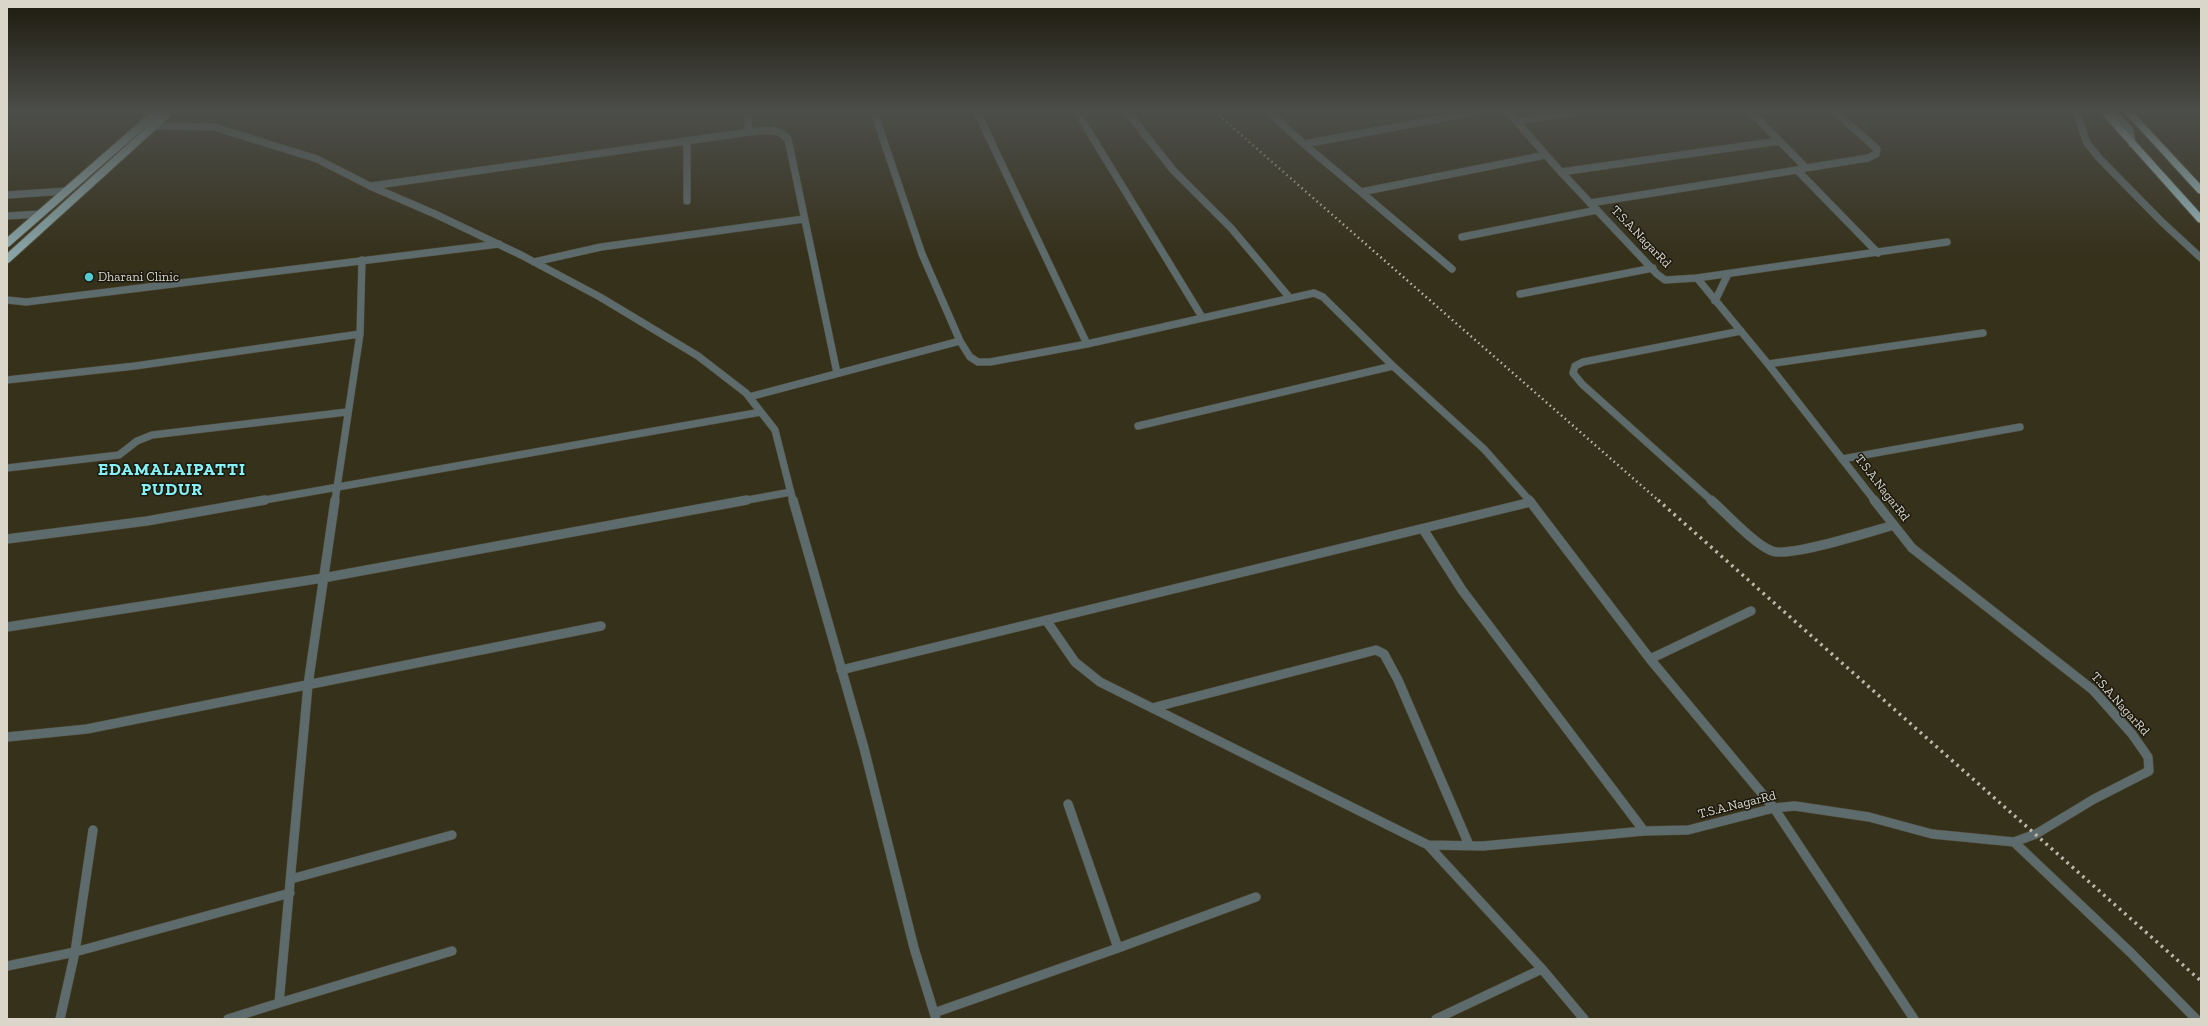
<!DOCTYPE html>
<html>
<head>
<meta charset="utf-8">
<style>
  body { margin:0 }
  #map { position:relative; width:2208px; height:1026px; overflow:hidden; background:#36311b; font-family:"Zilla Slab",serif }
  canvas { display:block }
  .frame { position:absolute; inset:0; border:8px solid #dad7ca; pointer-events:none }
</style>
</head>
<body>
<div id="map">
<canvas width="2208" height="1026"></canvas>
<div class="frame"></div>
</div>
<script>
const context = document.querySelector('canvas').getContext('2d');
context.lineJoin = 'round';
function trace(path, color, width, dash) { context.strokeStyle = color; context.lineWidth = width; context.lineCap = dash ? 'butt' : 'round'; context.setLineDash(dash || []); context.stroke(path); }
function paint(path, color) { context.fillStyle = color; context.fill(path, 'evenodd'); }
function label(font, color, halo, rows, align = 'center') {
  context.font = font + ' "Zilla Slab",serif'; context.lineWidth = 3; context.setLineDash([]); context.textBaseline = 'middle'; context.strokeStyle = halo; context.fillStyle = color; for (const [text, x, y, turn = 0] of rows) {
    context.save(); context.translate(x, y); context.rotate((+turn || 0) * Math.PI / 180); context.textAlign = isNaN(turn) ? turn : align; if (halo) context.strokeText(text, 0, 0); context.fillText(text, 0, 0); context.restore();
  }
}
const lane = new Path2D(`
  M2076 112 2087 143 2100 159 2162 222 2201 258
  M7 216 40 214`);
const streetFar1 = new Path2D(`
  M747 112 749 132
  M874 112 922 254 960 341 970 357 978 362H990L1087 344 1314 293 1323 297 1393 366 1484 449 1530 501
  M977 112 1087 344
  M1077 112 1202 317
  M1127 112 1173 170 1231 228 1289 297
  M1269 112 1304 144 1476 112
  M1508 112 1561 172 1657 274 1665 280 1697 278 1768 364 1875 501
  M1751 112 1806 168 1797 170 1878 253
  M1516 121 1576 112
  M152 126 214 127 317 159 370 186 435 214 521 255 600 297 698 356 746 393 775 430 793 501
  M687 142V201
  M1304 144 1361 192 1546 155
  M1806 168 1868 158 1876 154 1877 149 1835 112
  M1561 172 1779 141
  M371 186 749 132C763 131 778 127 788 139L837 373
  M1361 192 1452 269
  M7 195 67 191
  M1590 203 1797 170
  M1462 237 1597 210
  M534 262 601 247 804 219
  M1697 278 1947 242
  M1520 294 1653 268
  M7 300 26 302 499 244
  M1715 301 1728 274
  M1768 364 1983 333
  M7 380 135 366 360 334
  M749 397 960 341
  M1138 426 1393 366
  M1842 459 2020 427
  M7 468 119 455 137 441 152 435 347 412
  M259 501 761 412
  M335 501 360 334 362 260
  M742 501 791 492
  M1712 501 1582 384 1573 373 1575 366 1583 362 1741 331`);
const street = new Path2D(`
  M793 500 864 748 914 948 936 1019
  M1529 500 1650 659 1774 808 1914 1019
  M1711 500C1727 514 1754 544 1772 551 1789 558 1872 531 1894 525
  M1423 529 1462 590 1644 831
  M7 539 147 521 265 500
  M1046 620 1075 662 1100 682 1428 845 1542 969 1584 1019
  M7 627 323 578 747 500
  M1650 659 1751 611
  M841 670 1531 502
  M1152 708 1376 650 1384 654 1398 680 1469 845
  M7 737 87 729 601 626
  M2014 842 2131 953 2196 1019
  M1428 845 1483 846 1644 831 1688 830 1774 808 1795 806 1869 817 1932 834 2014 842 2036 834 2094 799 2149 771 2148 757 2132 734 2093 690 1912 548 1874 500
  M291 879 452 835
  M1118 948 1256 897
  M7 966 75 952 290 893
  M279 1003 452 951
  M934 1013 1118 948 1068 804
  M60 1019 75 952 93 830
  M228 1019 279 1003 308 685 335 500
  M1436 1019 1542 969`);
const secondary = new Path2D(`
  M2113 112 2130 130 2132 144`);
const primary = new Path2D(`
  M7 243 157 112
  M7 259 169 112`);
const highway = new Path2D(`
  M2100 112H2109L2201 214V223L2198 222Z
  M2124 112H2133L2201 185V194L2198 193Z`);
trace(lane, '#504c37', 8);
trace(streetFar1, '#504c37', 8);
trace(street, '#504c37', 10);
trace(secondary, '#504c37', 8);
trace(primary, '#504c37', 10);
trace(highway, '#504c37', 2);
trace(lane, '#5d6b6c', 7);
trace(streetFar1, '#5d6b6c', 7);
trace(street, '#5d6b6c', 9);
trace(secondary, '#768b8d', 7);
trace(primary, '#89a4a7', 8);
paint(highway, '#99babe');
trace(new Path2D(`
  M1215 112 1659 501`), '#bdb9ab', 2.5, [1.5, 3.5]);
trace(new Path2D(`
  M1658 500 2201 981`), '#bdb9ab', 3.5, [2.5, 4.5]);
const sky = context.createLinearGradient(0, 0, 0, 255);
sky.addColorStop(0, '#1e1b0f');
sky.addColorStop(0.44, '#4c4e4a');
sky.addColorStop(1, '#4c4e4a00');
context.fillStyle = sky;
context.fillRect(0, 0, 2208, 255);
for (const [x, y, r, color] of [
  [89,277,5,"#52ccd1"]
]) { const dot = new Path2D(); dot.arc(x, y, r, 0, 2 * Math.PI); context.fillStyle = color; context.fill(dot); trace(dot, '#1b190f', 1.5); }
label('13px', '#dad7ca', '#1b190f', [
  ["T.S.A.NagarRd",1641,237,46],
  ["T.S.A.NagarRd",1882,488,52],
  ["T.S.A.NagarRd",2120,704,48],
  ["T.S.A.NagarRd",1737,805,-14]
]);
label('13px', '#dad7ca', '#1b190f', [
  ["Dharani Clinic",98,277]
], 'left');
context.letterSpacing = '1px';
label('bold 17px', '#86f1f5', '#1b190f', [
  ["EDAMALAIPATTI",172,470],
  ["PUDUR",172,490]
]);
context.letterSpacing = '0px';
</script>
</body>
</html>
